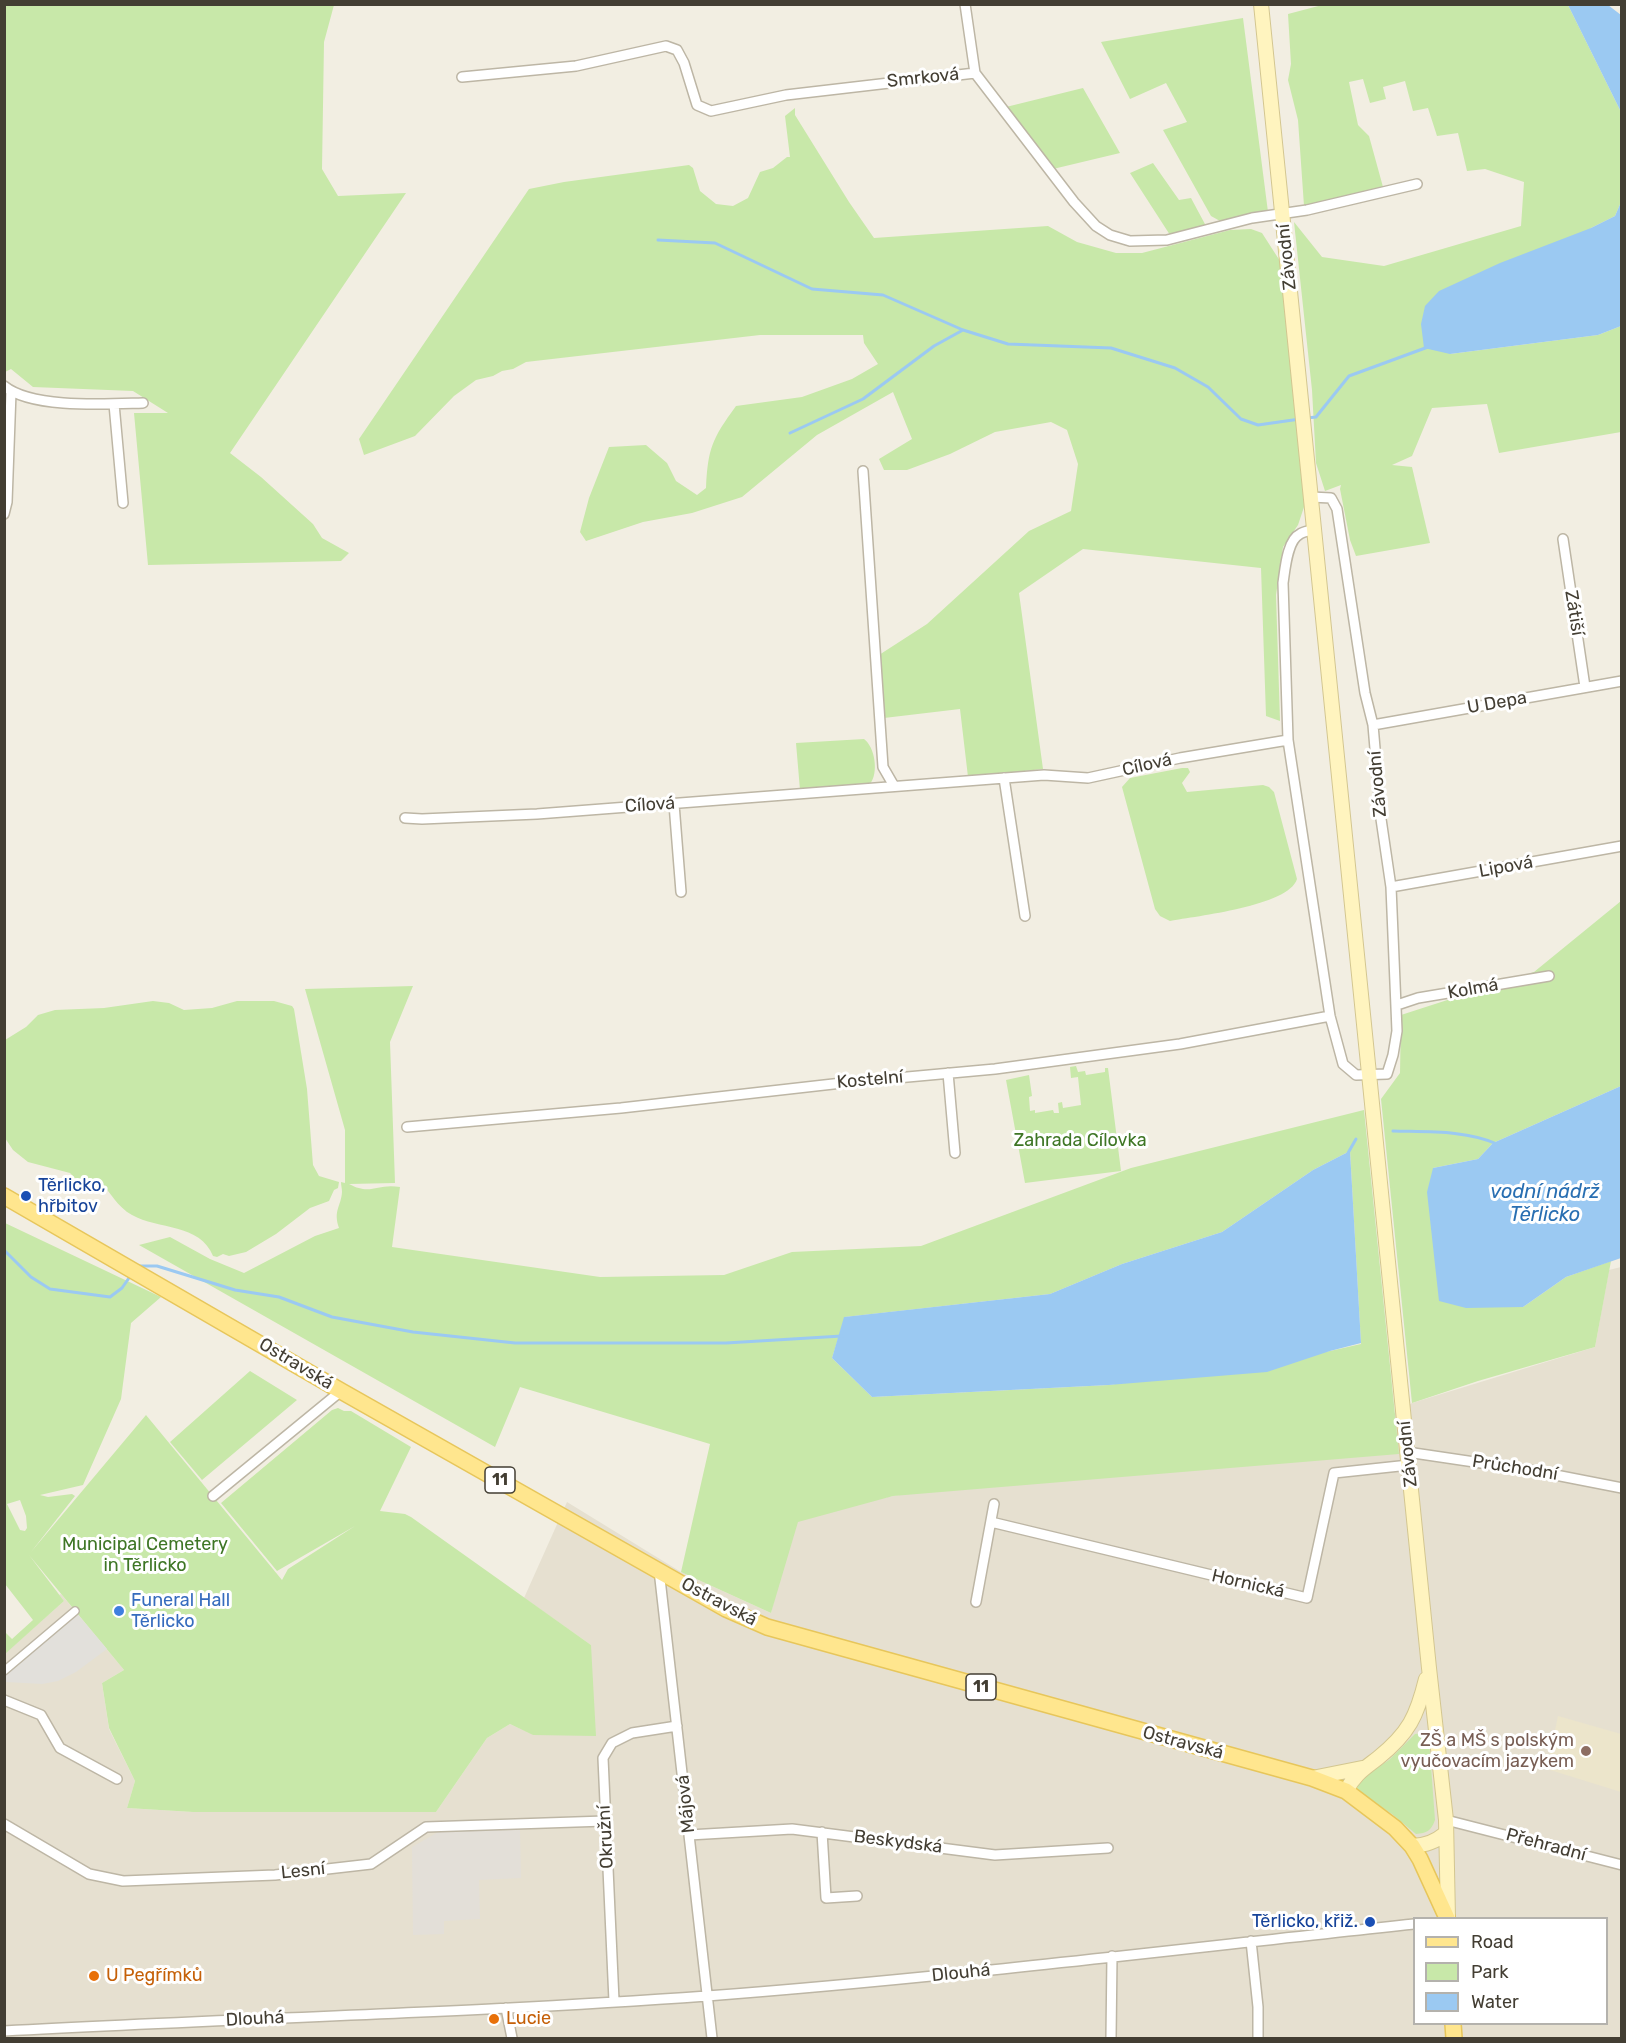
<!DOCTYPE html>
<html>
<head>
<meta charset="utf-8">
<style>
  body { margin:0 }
  #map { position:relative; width:1626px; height:2043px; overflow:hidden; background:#f2eee2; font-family:Rubik,sans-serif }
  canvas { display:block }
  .frame { position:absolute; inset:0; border:6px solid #433e33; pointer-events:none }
  .legend { position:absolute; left:1413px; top:1917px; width:195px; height:108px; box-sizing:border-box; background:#fff; border:2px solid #b4b2ad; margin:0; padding:8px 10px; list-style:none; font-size:18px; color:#433e33 }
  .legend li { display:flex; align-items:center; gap:12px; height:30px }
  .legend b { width:30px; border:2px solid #b4b2ad }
</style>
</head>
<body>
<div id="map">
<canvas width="1626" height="2043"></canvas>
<div class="frame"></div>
<ul class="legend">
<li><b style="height:8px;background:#ffe68e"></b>Road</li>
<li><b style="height:16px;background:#c8e8a9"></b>Park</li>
<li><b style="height:16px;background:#9bc9f2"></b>Water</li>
</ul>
</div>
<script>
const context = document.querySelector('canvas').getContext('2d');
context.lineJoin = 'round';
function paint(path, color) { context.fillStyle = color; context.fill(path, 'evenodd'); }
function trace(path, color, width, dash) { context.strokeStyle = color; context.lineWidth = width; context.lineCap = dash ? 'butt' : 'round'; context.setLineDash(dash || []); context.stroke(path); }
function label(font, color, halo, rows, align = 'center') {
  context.font = font + ' Rubik,sans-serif'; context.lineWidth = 6; context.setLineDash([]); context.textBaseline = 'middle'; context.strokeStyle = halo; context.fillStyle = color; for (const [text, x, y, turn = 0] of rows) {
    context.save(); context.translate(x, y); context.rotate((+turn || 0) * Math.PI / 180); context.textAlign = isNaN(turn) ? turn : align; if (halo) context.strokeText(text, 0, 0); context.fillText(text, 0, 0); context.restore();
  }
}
paint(new Path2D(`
  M1621 1267V2038H5L4 1654 64 1601 59 1595 61 1594 124 1670 102 1683 109 1729 135 1781 127 1808 193 1812H436L487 1738 510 1724 534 1735 591 1645 524 1598 567 1502 681 1572 771 1613 795 1514 893 1496 1389 1416 1412 1403 1595 1347 1609 1270ZM1414 1918H1606V2024H1414Z`), '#e6e0d0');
paint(new Path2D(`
  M520 1830 521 1878 479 1880 480 1919 444 1921V1934L413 1935 412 1847 440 1831Z`), '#e3dfd8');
paint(new Path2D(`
  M1558 1716 1621 1734V1792L1547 1769Z`), '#ece5cb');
paint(new Path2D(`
  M1326 4 1568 5 1621 112V202L1615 216 1591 228 1450 354 1598 335 1621 326V432L1499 453 1487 404 1432 408 1412 456 1392 465 1412 467 1430 543 1356 556 1350 540 1340 489 1341 485 1325 491 1316 463 1312 390 1294 222 1322 257 1384 266 1521 226 1524 182 1485 169 1467 171 1458 133 1437 136 1428 108 1413 111 1405 81 1383 87 1386 99 1370 103 1363 79 1349 82 1358 125 1369 136 1383 187 1375 191 1304 206 1298 120 1288 80 1291 64 1288 14Z
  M4 5H334L324 42 322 169 338 196 406 193 230 453 261 477 313 524 322 538 349 553 341 561 148 565 134 413H168L133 391 33 387 11 369 5 372Z
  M1243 18 1268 212 1220 221 1211 216 1163 130 1187 122 1166 83 1130 99 1101 42Z
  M1083 88 1120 153 1053 169 1006 107Z
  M795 108V115L849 202 874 238 1048 226 1077 242 1116 253H1142L1230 230 1251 229 1262 233 1280 261 1305 504 1298 525 1283 547 1276 595 1280 721 1266 716 1261 568 1083 549 1019 593 1043 769 968 777 960 709 884 718 879 655 927 624 1029 531 1071 511 1078 464 1067 430 1051 422 995 432 950 454 907 470H884L879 459 912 439 893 392 817 435 742 497 692 513 643 522 586 541 580 532 589 498 609 447 646 445 667 463 676 481 697 495 706 488C708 448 712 439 736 406L802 397 852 379 878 364 864 343 863 335H760L526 362 513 369 502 371 493 376 476 380 454 396 415 436 364 455 359 439 529 189 564 182 689 165 693 168 700 191 716 204 733 206 748 198 760 172 773 168 787 157H790L785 116Z
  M1153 163 1179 200 1191 198 1206 226 1170 235 1130 173Z
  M864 739C875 747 879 773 870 784L800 790 796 743Z
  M1182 768H1188L1190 772 1182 783 1187 792 1263 785 1269 787 1274 792 1297 879C1289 906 1196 916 1170 921L1160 916 1155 909 1122 787 1130 778Z
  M1621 901V1086L1493 1143 1478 1159 1433 1168 1523 1307 1566 1277 1611 1261 1595 1347 1478 1381 1412 1403 1381 1099 1400 1073 1401 1015 1534 972Z
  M413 986 390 1042 395 1183 349 1184C371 1196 377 1183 400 1187L392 1247 600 1277 724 1275 792 1252 921 1246 1131 1168 1364 1110 1399 1454 893 1496 798 1522 771 1613 681 1572 710 1444 520 1387 495 1447 139 1245 170 1237 210 1259 244 1273 315 1236 339 1228C333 1210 341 1207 342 1192 342 1189 341 1185 341 1182L345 1183V1130L305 989ZM1350 1151 1361 1344 1330 1351 1109 1385 872 1397 832 1358 845 1317 1050 1294 1122 1264 1222 1232 1313 1170Z
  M153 1001 169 1003 184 1010 212 1008 237 1001H274L292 1006 294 1009 307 1089 313 1165 319 1176 339 1182 338 1188 334 1190 329 1201 310 1208 276 1234 246 1252 229 1256 223 1254 217 1257 213 1256C200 1223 158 1230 132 1215 117 1207 111 1192 99 1181L85 1188 70 1173 28 1162 13 1150 5 1138V1040L26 1027 38 1015 55 1010 104 1008Z
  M1076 1066 1078 1072 1085 1071 1086 1075 1105 1072V1068H1108L1121 1171 1025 1183 1006 1080 1029 1075 1032 1096 1029 1097 1030 1111 1035 1110V1113L1053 1110 1054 1113H1059L1058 1103 1062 1102 1063 1108 1081 1105 1078 1077 1071 1078 1070 1067Z
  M5 1223 161 1297 131 1323 121 1399 83 1485 40 1495 48 1497 72 1494 75 1496 31 1552 146 1415 282 1580 288 1569 355 1526 277 1571 221 1503 332 1410 338 1408 344 1411H351L411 1447 380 1511 405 1514 411 1517 591 1645 596 1736 533 1735 510 1724 487 1738 436 1812H193L127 1808 135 1781 109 1728 102 1683 124 1670 29 1555 64 1601 5 1654 4 1631 12 1639 33 1620 5 1584ZM20 1500 26 1516 27 1528 25 1531 20 1530 7 1504Z
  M250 1371 297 1400 202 1480 170 1442Z
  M1423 1733 1429 1739 1435 1820C1431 1831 1427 1833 1416 1834L1392 1814 1356 1790V1782L1389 1760 1415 1734Z`), '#c8e8a9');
paint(new Path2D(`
  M75 1611 107 1649 76 1672 58 1681 42 1684 5 1682V1671Z`), '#e2e0db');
paint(new Path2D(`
  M1568 5H1608L1621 15V112Z
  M1621 202V326L1598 335 1450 354 1424 348 1421 324 1425 306 1439 291 1500 263 1591 228 1615 216Z
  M1621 1086V1258L1566 1277 1523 1307 1466 1308 1439 1301 1427 1192 1433 1168 1478 1159 1493 1143Z
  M1350 1151 1361 1343 1330 1351 1267 1372 1109 1385 872 1397 832 1358 844 1317 1050 1294 1122 1264 1222 1232 1313 1170Z`), '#9bc9f2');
trace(new Path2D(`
  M658 240 715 243 812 289 883 295 963 330 1008 344 1111 348 1175 368 1208 387 1241 419 1258 425 1300 419
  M1307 418 1316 417 1349 376 1428 347
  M790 433 863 399 934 346 963 330
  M1393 1131C1427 1132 1466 1130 1497 1144
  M1348 1153 1356 1139
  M4 1250 31 1277 50 1289 110 1297 122 1288 131 1275
  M139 1266H157L235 1290 279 1297 332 1317 413 1332 515 1343H726L842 1336`), '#9bc9f2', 3);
const pedestrian = new Path2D(`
  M4 1671 75 1611`);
const minor = new Path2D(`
  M965 4 975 73
  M462 77 576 66 666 46 677 50 684 63 697 105 711 111 786 95 975 73 1074 202 1096 226 1110 235 1130 241 1167 240 1252 218 1307 210 1417 184
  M4 386C32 409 107 404 143 403
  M114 404 123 503
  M863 471 883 767 894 786
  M1311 497 1331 498 1337 509 1365 693 1373 725 1381 819 1391 887 1397 1031 1393 1055 1387 1074 1356 1075 1343 1064 1330 1016 1288 740 1283 583C1285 570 1287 540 1300 534 1304 531 1310 531 1314 529
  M4 514 7 502 11 392
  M1563 539 1585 687
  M1373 725 1622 681
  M1004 778 1025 916
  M674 804 681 892
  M405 818 422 819 537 814 1044 775 1088 778 1180 758 1288 740
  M1391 887 1622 846
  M1397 1005 1418 998 1549 976
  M948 1073 955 1153
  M407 1127 621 1108 842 1083 995 1069 1180 1044 1330 1016
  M1407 1452 1535 1471 1622 1488
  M213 1496 341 1391
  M991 1522 1307 1598 1334 1473 1409 1465
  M659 1570 712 2038
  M976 1602 994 1504
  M4 1700 41 1715 60 1748 117 1779
  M1446 1820 1622 1865
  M4 1824 89 1874 123 1881 275 1875 371 1864 426 1827 605 1821
  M822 1832 826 1898 857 1896
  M689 1835 792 1829 995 1855 1108 1848
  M1251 1941 1258 2007V2038
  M614 2001 603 1758 612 1743 632 1733 677 1726
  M506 2008 512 2038
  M4 2031C239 2018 473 2013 707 1996 944 1978 1179 1949 1414 1924
  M1111 2038 1112 1956`);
const secondary = new Path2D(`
  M1261 4 1429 1668 1446 1820 1448 1918
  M1312 1778 1362 1768
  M1346 1791C1355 1774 1364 1769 1378 1758 1409 1733 1417 1716 1426 1679
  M1412 1846C1426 1845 1435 1842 1446 1833`);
const primary = new Path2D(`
  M4 1196 341 1391 726 1609 767 1627 1312 1778 1346 1791 1395 1828 1412 1846 1420 1859 1447 1918
  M1453 2024 1454 2038`);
trace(pedestrian, '#bdb6a5', 10);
trace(minor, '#bdb6a5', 12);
trace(secondary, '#d3c690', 16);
trace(primary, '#e7c65b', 18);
trace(pedestrian, '#fff', 7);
trace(minor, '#fff', 9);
trace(secondary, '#fff4bf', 14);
trace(primary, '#ffe68e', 15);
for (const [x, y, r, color] of [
  [26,1196,6,"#1a4fb4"],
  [119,1611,6,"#3f7fe0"],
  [1586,1751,6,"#8d6e63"],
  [1370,1922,6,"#1a4fb4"],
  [94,1976,6,"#e8710a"],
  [494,2019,6,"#e8710a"]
]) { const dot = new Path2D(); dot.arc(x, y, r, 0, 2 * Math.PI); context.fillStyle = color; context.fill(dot); trace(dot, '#fff', 2); }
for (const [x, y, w] of [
  [500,1480,30],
  [981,1687,30]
]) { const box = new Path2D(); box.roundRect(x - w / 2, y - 13, w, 26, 4.5); context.fillStyle = '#fff'; context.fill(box); trace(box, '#433e33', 1.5); }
label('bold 16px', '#433e33', null, [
  ["11",500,1480],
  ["11",981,1687]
]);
label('18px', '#433e33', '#fff', [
  ["Smrková",923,78,-6],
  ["Závodní",1287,257,-96],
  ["Zátiší",1574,613,81],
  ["U Depa",1497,703,-10],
  ["Cílová",1147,765,-13],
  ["Závodní",1378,784,-95],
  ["Cílová",650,805,-4],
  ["Lipová",1506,867,-10],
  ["Kolmá",1473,989,-10],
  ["Kostelní",870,1080,-5],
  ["Ostravská",296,1364,31],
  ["Závodní",1408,1454,-96],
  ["Průchodní",1515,1468,9],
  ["Hornická",1248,1584,13],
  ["Ostravská",719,1602,28],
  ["Ostravská",1183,1743,15],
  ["Májová",686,1804,-96],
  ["Okružní",606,1837,-93],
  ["Beskydská",898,1842,7],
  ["Přehradní",1546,1845,15],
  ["Lesní",303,1871,-6],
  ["Dlouhá",961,1973,-6],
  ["Dlouhá",255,2019,-3]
]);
label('18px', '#3e7625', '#fff', [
  ["Zahrada Cílovka",1080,1141],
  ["Municipal Cemetery",145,1545],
  ["in Těrlicko",145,1566]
]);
label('18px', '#164399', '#fff', [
  ["Těrlicko,",38,1186],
  ["hřbitov",38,1207],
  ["Těrlicko, křiž.",1358,1922,"right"]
], 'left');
label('18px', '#366cbe', '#fff', [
  ["Funeral Hall",131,1601],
  ["Těrlicko",131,1622]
], 'left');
label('18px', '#785e54', '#fff', [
  ["ZŠ a MŠ s polským",1574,1741],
  ["vyučovacím jazykem",1574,1762]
], 'right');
label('18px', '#c56008', '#fff', [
  ["U Pegřímků",106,1976],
  ["Lucie",506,2019]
], 'left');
label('italic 20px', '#296fb2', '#fff', [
  ["vodní nádrž",1545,1192],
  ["Těrlicko",1545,1215]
]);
</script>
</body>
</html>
